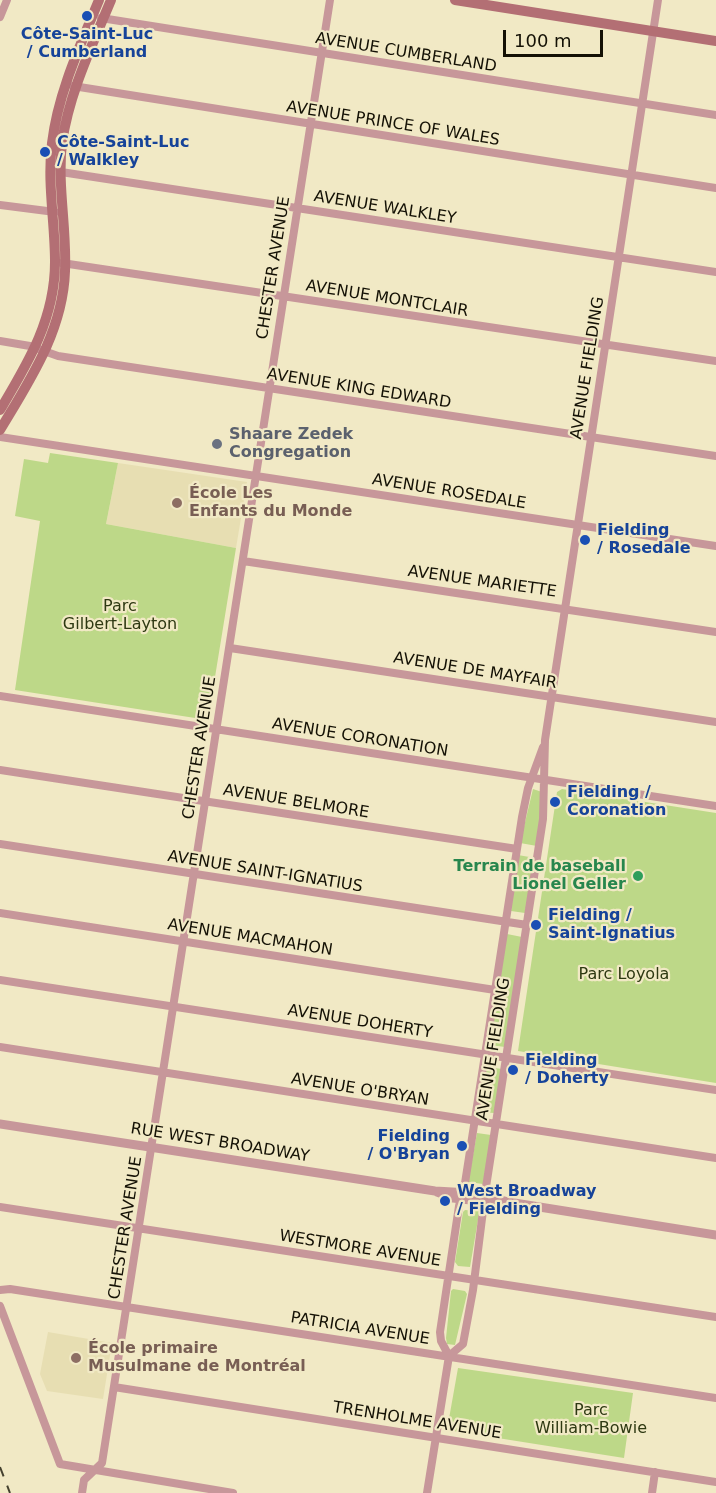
<!DOCTYPE html>
<html>
<head>
<meta charset="utf-8">
<style>
  body { margin:0 }
  #map { position:relative; width:716px; height:1493px; overflow:hidden; background:#f1e9c5; font-family:"DejaVu Sans",sans-serif }
  canvas { display:block }
  .scale { position:absolute; left:503px; top:30px; width:100px; height:27px; box-sizing:border-box; border:3px solid #141105; border-top:0; padding-left:8px; font-size:18px; line-height:21px; white-space:nowrap; color:#141105; -webkit-text-stroke:4px #f1e9c5; paint-order:stroke }
</style>
</head>
<body>
<div id="map">
<canvas width="716" height="1493"></canvas>
<div class="scale">100 m</div>
</div>
<script>
const context = document.querySelector('canvas').getContext('2d');
context.lineJoin = 'round';
function paint(path, color) { context.fillStyle = color; context.fill(path, 'evenodd'); }
function trace(path, color, width, dash) { context.strokeStyle = color; context.lineWidth = width; context.lineCap = dash ? 'butt' : 'round'; context.setLineDash(dash || []); context.stroke(path); }
function label(font, color, halo, rows, align = 'center') {
  context.font = font + ' "DejaVu Sans",sans-serif'; context.lineWidth = 4.5; context.setLineDash([]); context.textBaseline = 'middle'; context.strokeStyle = halo; context.fillStyle = color; for (const [text, x, y, turn = 0] of rows) {
    context.save(); context.translate(x, y); context.rotate((+turn || 0) * Math.PI / 180); context.textAlign = isNaN(turn) ? turn : align; if (halo) context.strokeText(text, 0, 0); context.fillText(text, 0, 0); context.restore();
  }
}
paint(new Path2D(`
  M118 463 247 482 236 548 106 524Z
  M48 1332 112 1343 103 1399 47 1391 40 1374Z`), '#e7deb2');
paint(new Path2D(`
  M50 453 118 463 106 524 236 548 208 720 15 690 40 521 15 516 24 459 48 463Z
  M533 789 542 792 537 846 520 843Z
  M562 789 716 813V1083L518 1051 557 792Z
  M518 855 535 858 525 913 511 911Z
  M507 934 522 937 505 1047 490 1045Z
  M487 1067 502 1069 494 1113 480 1112 479 1109Z
  M477 1133 491 1135 483 1184 468 1182Z
  M465 1210 479 1211V1214L470 1267 458 1266 455 1262 463 1212Z
  M453 1289 465 1291 467 1294 455 1345 447 1344 446 1338 451 1291Z
  M458 1368 633 1393 624 1458 447 1430Z`), '#bdd888');
trace(new Path2D(`
  M0 17 7 0
  M101 18 716 115
  M73 86 716 188
  M61 172 716 272
  M0 205 55 212
  M62 263 716 361
  M0 341 30 346 58 356 716 456
  M0 437 716 546
  M243 561 716 632
  M230 648 716 722
  M0 696 716 806
  M0 770 517 849
  M0 844 527 925
  M0 913 495 990
  M0 980 716 1090
  M0 1047 716 1158
  M0 1207 716 1317
  M0 1290 10 1289 716 1398
  M0 1306 60 1464 233 1493
  M449 1356 463 1344 473 1290 486 1187 543 819 545 740 658 0
  M114 1387 716 1482
  M82 1493 84 1480 102 1463 330 0
  M427 1493 449 1356 441 1341 440 1332 459 1206 465 1183 522 817 528 788 543 747
  M652 1493 655 1472`), '#c7979a', 8);
trace(new Path2D(`
  M0 1124 435 1191 470 1193 508 1202 716 1235
  M437 1192 453 1198 497 1203`), '#c7979a', 9);
trace(new Path2D(`
  M455 0 716 41
  M0 410C28 363 55 319 55 262 55 222 47 183 52 143 58 93 80 46 99 0
  M0 430C30 380 63 331 65 271 67 228 57 186 62 143 69 93 92 46 111 0`), '#b36f74', 10);
trace(new Path2D(`
  M0 1467 10 1493`), '#45412f', 2, [10, 10]);
for (const [x, y, r, color] of [
  [87,16,6,"#1a4fb4"],
  [45,152,6,"#1a4fb4"],
  [217,444,6,"#6b7280"],
  [177,503,6,"#8d6e63"],
  [585,540,6,"#1a4fb4"],
  [555,802,6,"#1a4fb4"],
  [638,876,6,"#2e9e5b"],
  [536,925,6,"#1a4fb4"],
  [513,1070,6,"#1a4fb4"],
  [462,1146,6,"#1a4fb4"],
  [445,1201,6,"#1a4fb4"],
  [76,1358,6,"#8d6e63"]
]) { const dot = new Path2D(); dot.arc(x, y, r, 0, 2 * Math.PI); context.fillStyle = color; context.fill(dot); trace(dot, '#f1e9c5', 2); }
label('bold 16px', '#164399', '#f1e9c5', [
  ["Côte-Saint-Luc",87,35,"center"],
  ["/ Cumberland",87,53,"center"],
  ["Côte-Saint-Luc",57,143],
  ["/ Walkley",57,161],
  ["Fielding",597,531],
  ["/ Rosedale",597,549],
  ["Fielding /",567,793],
  ["Coronation",567,811],
  ["Fielding /",548,916],
  ["Saint-Ignatius",548,934],
  ["Fielding",525,1061],
  ["/ Doherty",525,1079],
  ["Fielding",450,1137,"right"],
  ["/ O'Bryan",450,1155,"right"],
  ["West Broadway",457,1192],
  ["/ Fielding",457,1210]
], 'left');
label('16px', '#141105', '#f1e9c5', [
  ["AVENUE CUMBERLAND",406,53,9],
  ["AVENUE PRINCE OF WALES",393,124,9],
  ["AVENUE WALKLEY",385,208,9],
  ["CHESTER AVENUE",274,268,-81],
  ["AVENUE MONTCLAIR",387,299,9],
  ["AVENUE FIELDING",588,368,-81],
  ["AVENUE KING EDWARD",359,389,9],
  ["AVENUE ROSEDALE",449,492,9],
  ["AVENUE MARIETTE",482,582,8],
  ["AVENUE DE MAYFAIR",475,671,9],
  ["AVENUE CORONATION",360,738,9],
  ["CHESTER AVENUE",200,748,-81],
  ["AVENUE BELMORE",296,802,9],
  ["AVENUE SAINT-IGNATIUS",265,872,9],
  ["AVENUE MACMAHON",250,938,9],
  ["AVENUE DOHERTY",360,1022,9],
  ["AVENUE FIELDING",494,1049,-81],
  ["AVENUE O'BRYAN",360,1090,9],
  ["RUE WEST BROADWAY",220,1143,9],
  ["CHESTER AVENUE",126,1228,-81],
  ["WESTMORE AVENUE",360,1249,9],
  ["PATRICIA AVENUE",360,1329,9],
  ["TRENHOLME AVENUE",417,1421,9]
]);
label('bold 16px', '#5b616d', '#f1e9c5', [
  ["Shaare Zedek",229,435],
  ["Congregation",229,453]
], 'left');
label('bold 16px', '#785e54', '#f1e9c5', [
  ["École Les",189,494],
  ["Enfants du Monde",189,512],
  ["École primaire",88,1349],
  ["Musulmane de Montréal",88,1367]
], 'left');
label('16px', '#2e3912', '#f1e9c5', [
  ["Parc",120,607],
  ["Gilbert-Layton",120,625],
  ["Parc Loyola",624,975],
  ["Parc",591,1411],
  ["William-Bowie",591,1429]
]);
label('bold 16px', '#27864d', '#f1e9c5', [
  ["Terrain de baseball",626,867],
  ["Lionel Geller",626,885]
], 'right');
</script>
</body>
</html>
